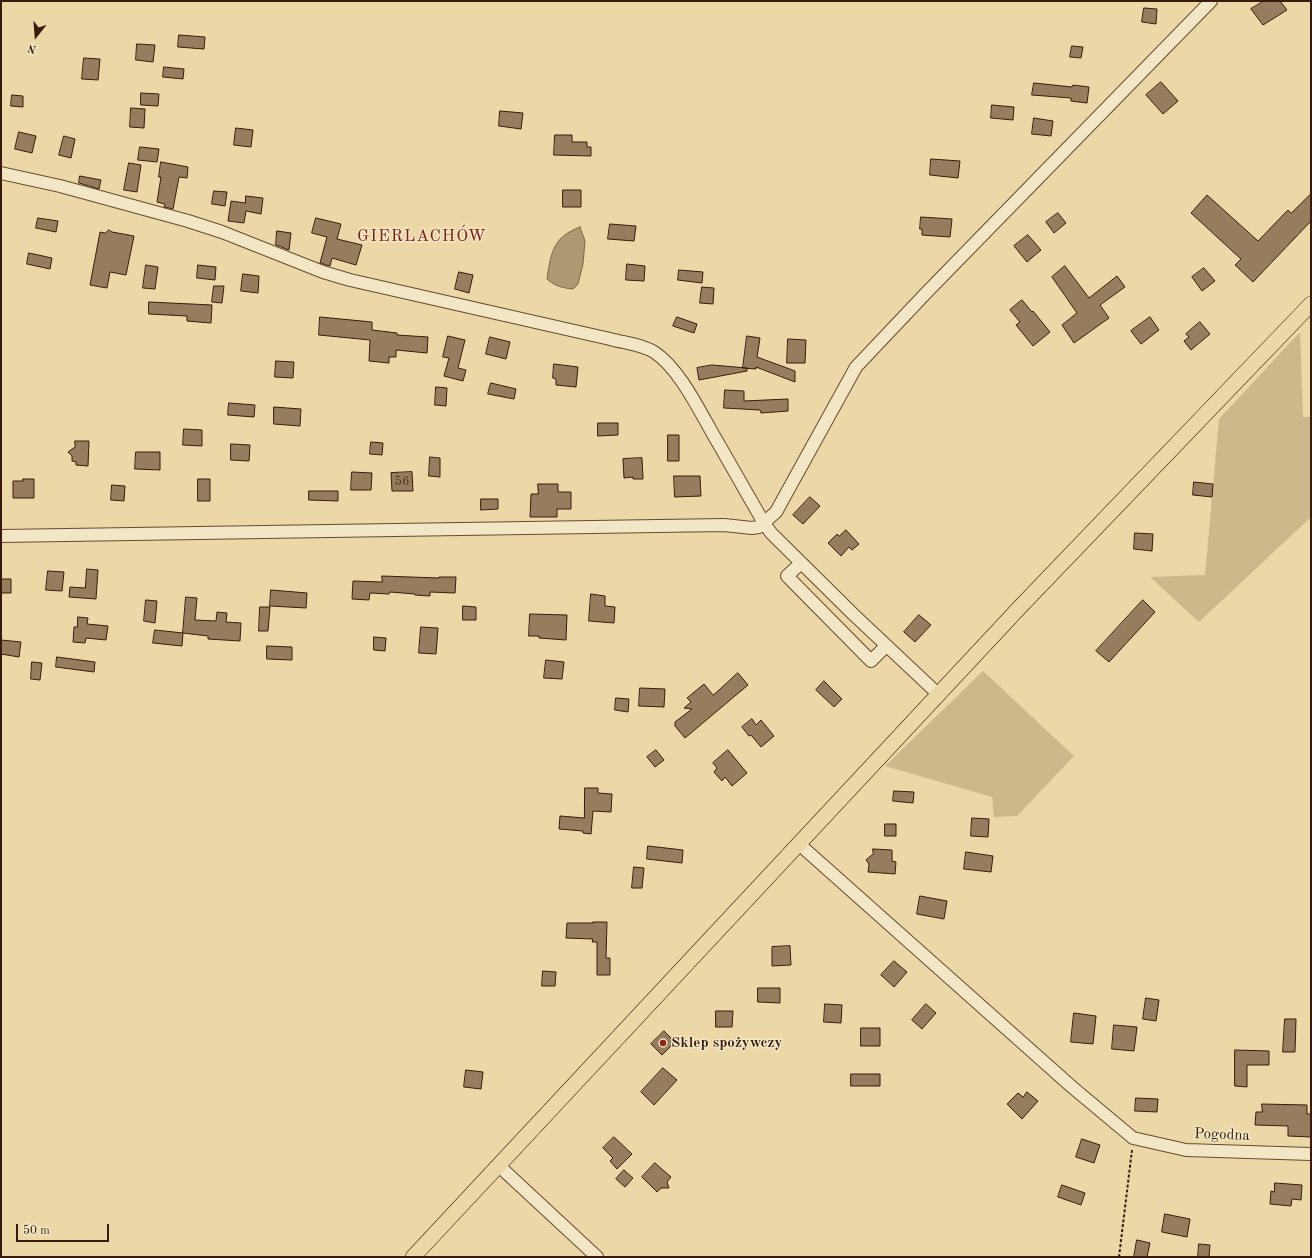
<!DOCTYPE html>
<html>
<head>
<meta charset="utf-8">
<style>
  body { margin:0 }
  #map { position:relative; width:1312px; height:1258px; overflow:hidden; background:#ebd8a6; font-family:"Old Standard TT",serif }
  canvas { display:block }
  .frame { position:absolute; inset:0; border:2px solid #391b0d; pointer-events:none }
  .north { position:absolute; left:16px; top:16px; width:40px; height:40px; -webkit-text-stroke:3px #f2e6c5; paint-order:stroke; rotate:197deg; font-size:11px; font-weight:700; line-height:16px; text-align:center; color:#391b0d }
  .north::after { content:''; display:block; margin:auto; width:14px; height:18px; background:#391b0d; clip-path:polygon(50% 0,100% 100%,50% 72%,0 100%) }
  .scale { position:absolute; left:16px; top:1224px; width:93px; height:18px; box-sizing:border-box; border:2px solid #391b0d; border-top:0; padding-left:5px; font-size:12px; line-height:14px; white-space:nowrap; color:#391b0d; -webkit-text-stroke:3px #f2e6c5; paint-order:stroke }
</style>
</head>
<body>
<div id="map">
<canvas width="1312" height="1258"></canvas>
<div class="frame"></div>
<div class="north">N</div>
<div class="scale">50 m</div>
</div>
<script>
const context = document.querySelector('canvas').getContext('2d');
context.lineJoin = 'round';
function paint(path, color) { context.fillStyle = color; context.fill(path, 'evenodd'); }
function trace(path, color, width, dash) { context.strokeStyle = color; context.lineWidth = width; context.lineCap = dash ? 'butt' : 'round'; context.setLineDash(dash || []); context.stroke(path); }
function label(font, color, halo, rows, align = 'center') {
  context.font = font + ' "Old Standard TT",serif'; context.lineWidth = 3; context.setLineDash([]); context.textBaseline = 'middle'; context.strokeStyle = halo; context.fillStyle = color; for (const [text, x, y, turn = 0] of rows) {
    context.save(); context.translate(x, y); context.rotate((+turn || 0) * Math.PI / 180); context.textAlign = isNaN(turn) ? turn : align; if (halo) context.strokeText(text, 0, 0); context.fillText(text, 0, 0); context.restore();
  }
}
paint(new Path2D(`
  M1300 332 1303 417H1311V517L1199 622 1150 577 1205 575 1219 419Z
  M983 671 1074 756 1017 816 994 817 992 797 885 766Z`), '#cdb88c');
const water = new Path2D(`
  M580 227 585 241 583 264 578 284 573 289C562 288 555 286 547 279 551 252 553 237 580 227Z`);
paint(water, '#ae9872');
trace(water, '#7f664a', 1);
const building = new Path2D(`
  M1264 1H1280L1287 10 1263 25 1251 9Z
  M1144 8 1157 9 1156 24 1142 22Z
  M179 35 205 37 204 49 178 47Z
  M137 44 155 45 153 62 136 60Z
  M1072 46 1083 47 1081 58 1070 57Z
  M84 58 100 59 98 80 82 79Z
  M164 67 184 69 183 79 163 77Z
  M1161 82 1178 101 1163 114 1146 95Z
  M1034 83 1072 87 1073 85 1089 87 1087 103 1071 101V98L1032 95Z
  M141 93 159 94 158 106 141 105Z
  M12 95 23 96V107L11 106Z
  M992 105 1014 107 1013 120 991 118Z
  M131 108 145 109 144 128 130 127Z
  M500 111 523 113 521 129 499 126Z
  M1034 118 1053 121 1051 136 1032 134Z
  M236 128 253 130 251 147 234 145Z
  M19 132 36 136 32 153 15 149Z
  M555 135H572V142H587V147H591V156L554 155Z
  M64 136 75 139 71 158 59 155Z
  M140 147 159 149 157 162 138 160Z
  M931 159 960 161 958 178 930 175Z
  M161 162 188 167 187 178 179 177 173 209 164 207 165 204 157 202 161 177H159Z
  M129 163 141 165 137 192 124 190Z
  M80 176 101 180 99 189 79 183Z
  M563 190H581V207H563Z
  M214 191 227 192 225 206 212 204Z
  M1311 194V221L1253 282 1235 265 1241 259 1191 213 1207 195 1258 241 1288 210 1291 213Z
  M246 196 263 198 261 214 246 211 244 223 228 221 231 201 245 203Z
  M1058 213 1066 223 1054 233 1046 222Z
  M921 217 952 219 950 237 922 235V229H920Z
  M38 218 58 221 56 232 36 228Z
  M316 218 341 224 337 239 362 245 356 265 332 258 330 266 320 263 327 237 312 233Z
  M610 224 636 226 634 241 608 239Z
  M109 230 112 232 134 236 126 275 110 272 107 288 90 285 100 232 105 233Z
  M277 231 291 233 289 250 276 245Z
  M1028 235 1041 250 1027 262 1014 246Z
  M29 253 52 258 50 269 27 264Z
  M627 264 645 266 644 281 626 280Z
  M146 265 158 267 155 289 143 288Z
  M198 265 216 267 215 280 197 278Z
  M1065 266 1089 298 1117 276 1125 287 1100 305 1109 318 1074 343 1062 325 1077 313 1052 277Z
  M1204 268 1215 281 1202 291 1192 277Z
  M679 270 703 272 702 283 678 280Z
  M459 272 473 275 469 293 455 289Z
  M243 274 259 276 258 293 241 291Z
  M214 286H224L222 303 212 302Z
  M702 287 714 288 713 304 700 303Z
  M1022 300 1032 312 1033 311 1050 332 1033 346 1016 325 1020 322 1010 310Z
  M149 302 212 305 211 323 187 321V316L149 314Z
  M320 317 372 322V330L397 333V335L428 337 427 353 396 350V357H389V363L369 361 370 340 319 335Z
  M677 317 697 324 694 333 673 326Z
  M1150 317 1159 330 1141 344 1131 331Z
  M1200 322 1210 334 1191 350 1184 341 1189 337 1186 334Z
  M448 336 465 340 458 368 466 370 463 381 444 376 449 358 443 357Z
  M747 336 760 338 757 357 795 371V382L756 367V369L743 368Z
  M490 337 510 342 506 359 486 354Z
  M788 339 806 340 805 363H787Z
  M276 361 294 362 293 378 275 377Z
  M554 364 578 367 576 387 556 385V379L553 378Z
  M712 365 747 368V371L699 380 697 368Z
  M491 383 516 389 514 399 488 394Z
  M436 387 447 388 446 406 435 405Z
  M725 390 744 391V401L788 399V411L761 413 760 410 724 408Z
  M229 403 255 405 254 417 228 415Z
  M274 407 301 409 300 426 274 424Z
  M598 423H618V435L598 436Z
  M184 429 202 430V446L183 445Z
  M668 435H679V461H668Z
  M75 441H89L88 466 76 465V462L72 461V456L68 452 75 447Z
  M371 442 383 443 382 455 370 454Z
  M231 444 250 445 249 461 231 460Z
  M136 452H160V470L135 469Z
  M430 457 440 458V477L429 476Z
  M642 458 643 479H633V477L624 478 623 459Z
  M352 472 372 473 371 490H351Z
  M412 472 413 491H392L391 473Z
  M674 476H700L701 496 675 497Z
  M23 479H34V498H13V481H23Z
  M198 479H210V501H198Z
  M1194 482 1213 484 1212 497 1193 495Z
  M538 484H558V492H571V509H557V517H530L531 494H538Z
  M112 485 125 486 124 501 111 500Z
  M309 491H338V501L309 500Z
  M810 497 820 506 803 524 793 515Z
  M481 499H498V509L481 510Z
  M846 530 859 544 852 550 849 547 841 556 828 543 837 534 839 536Z
  M1135 533 1153 534 1152 551 1134 549Z
  M87 569 98 570 96 599 69 597 70 587 85 588Z
  M48 571 64 572 62 591 46 590Z
  M382 576 439 578V577H456L455 593 430 592V596L415 595V594L390 592 389 594 370 593 369 600 352 599 353 581 382 582Z
  M1 579H11V593H1Z
  M271 590 307 593 306 608 270 606Z
  M591 594 605 596V606L615 607 614 623 589 621Z
  M186 597 197 598 195 620 216 621 217 612 227 613 226 622 241 623 240 641 208 639V636L183 633Z
  M146 600 157 601 155 623 144 621Z
  M1143 600 1155 612 1109 662 1096 651Z
  M463 606 476 607V620H463Z
  M260 607H270L268 631H259Z
  M530 614 567 615 566 640 539 638V636H529Z
  M919 615 931 625 915 642 904 632Z
  M78 617 88 618 87 624 108 626 106 640 86 638 85 643 73 642 74 627H77Z
  M421 627 438 628 436 654 419 653Z
  M155 630 183 633 182 646 153 643Z
  M374 637 386 638 385 651 374 650Z
  M1 640 21 642 19 657 1 654Z
  M267 646 292 647V660L267 659Z
  M57 657 95 662 94 672 56 667Z
  M546 660 564 662 562 679 544 678Z
  M32 662 42 663 40 680 31 679Z
  M738 673 748 685 685 738 675 726V722L692 709 684 708 691 702 687 698 704 684 713 695Z
  M824 681 842 699 834 707 816 690Z
  M640 688 665 689 664 707 639 706Z
  M616 698 629 699 628 712 615 710Z
  M752 719 756 725 761 720 774 736 761 747 751 735 749 736 742 727Z
  M656 750 664 760 655 767 647 757Z
  M728 750 747 773 732 786 725 777 722 781 714 772 717 768 713 763Z
  M585 788H598V793L612 794 611 812 593 811 591 834 583 833V831L559 829 560 816 584 818Z
  M894 791 914 792 913 803 893 801Z
  M972 818 989 819 988 837 971 836Z
  M885 824H896V836H885Z
  M648 846 683 850 682 863 647 859Z
  M873 849 892 850V861L896 862 895 874 868 872 869 864 866 860 873 854Z
  M966 852 993 856 991 872 964 869Z
  M634 867 644 868 642 888H632Z
  M920 896 947 901 944 919 917 914Z
  M593 922H607L606 958H610V975H597V942H592L593 939 566 938 567 923H593Z
  M790 946 791 965 772 966V947Z
  M894 961 907 972 894 987 881 975Z
  M543 971 556 972 555 986H542Z
  M758 988H780V1003L758 1002Z
  M1146 998 1159 1000 1156 1021 1143 1019Z
  M825 1004 842 1005 841 1023 824 1022Z
  M926 1004 936 1013 922 1029 912 1020Z
  M716 1011H733L732 1027H716Z
  M1074 1013 1096 1016 1093 1044 1071 1042Z
  M1285 1019H1296L1295 1052H1283Z
  M1114 1025 1137 1027 1134 1051 1112 1049Z
  M861 1028H880V1046H861Z
  M664 1031 675 1042 662 1055 651 1044Z
  M1235 1050 1269 1051V1065H1247V1087L1235 1086Z
  M663 1068 677 1080 654 1105 641 1092Z
  M466 1070 483 1072 481 1089 464 1087Z
  M851 1074H880V1086H851Z
  M1027 1092 1038 1101 1022 1119 1007 1104 1018 1093 1023 1097Z
  M1136 1098 1158 1099 1157 1112 1135 1111Z
  M1262 1104 1307 1105V1114H1311V1137L1288 1136V1126L1255 1125 1256 1112H1262Z
  M614 1137 632 1154 617 1169 610 1161 613 1158 603 1148Z
  M1082 1139 1100 1145 1094 1163 1076 1157Z
  M655 1163 671 1177 667 1182 669 1188H661L657 1192 642 1177Z
  M624 1170 633 1178 625 1187 616 1179Z
  M1275 1183 1302 1185 1301 1200 1292 1199 1291 1206 1270 1204 1271 1191 1274 1192Z
  M1062 1185 1085 1193 1081 1205 1058 1197Z
  M1165 1214 1190 1219 1187 1237 1162 1232Z
  M1137 1240 1150 1243 1147 1257H1134Z
  M1199 1244 1210 1245 1209 1257H1198Z`);
paint(building, '#967d5d');
trace(building, '#391b0d', 1);
const minor = new Path2D(`
  M1 173 60 186 188 221 222 232 323 272 350 280 610 339C624 343 641 344 654 352 679 368 699 410 714 436 731 465 747 494 764 523L771 533 853 614 938 694
  M1 536 724 525 752 528 759 527 776 512 856 367 927 292 1211 1
  M801 563 787 576 871 661 886 646
  M799 844 1072 1087 1133 1138 1186 1150 1311 1154
  M498 1165 597 1257`);
const major = new Path2D(`
  M413 1257 1020 607 1311 304`);
trace(minor, '#664a33', 14);
trace(major, '#391b0d', 16);
trace(new Path2D(`
  M1119 1257 1132 1150`), '#391b0d', 2, [3, 2]);
trace(minor, '#f2e6c5', 12);
trace(major, '#ebd8a6', 15);
for (const [x, y, r, color] of [
  [663,1043,4,"#8f2418"]
]) { const dot = new Path2D(); dot.arc(x, y, r, 0, 2 * Math.PI); context.fillStyle = color; context.fill(dot); trace(dot, '#f2e6c5', 1.5); }
label('13px', '#503421', null, [
  ["56",402,482]
]);
label('bold 15px', '#391b0d', '#f2e6c5', [
  ["Sklep spożywczy",671,1043]
], 'left');
label('15px', '#391b0d', '#f2e6c5', [
  ["Pogodna",1222,1135,2]
]);
context.letterSpacing = '1px';
label('17px', '#7a1f14', '#f2e6c5', [
  ["GIERLACHÓW",422,237]
]);
context.letterSpacing = '0px';
</script>
</body>
</html>
